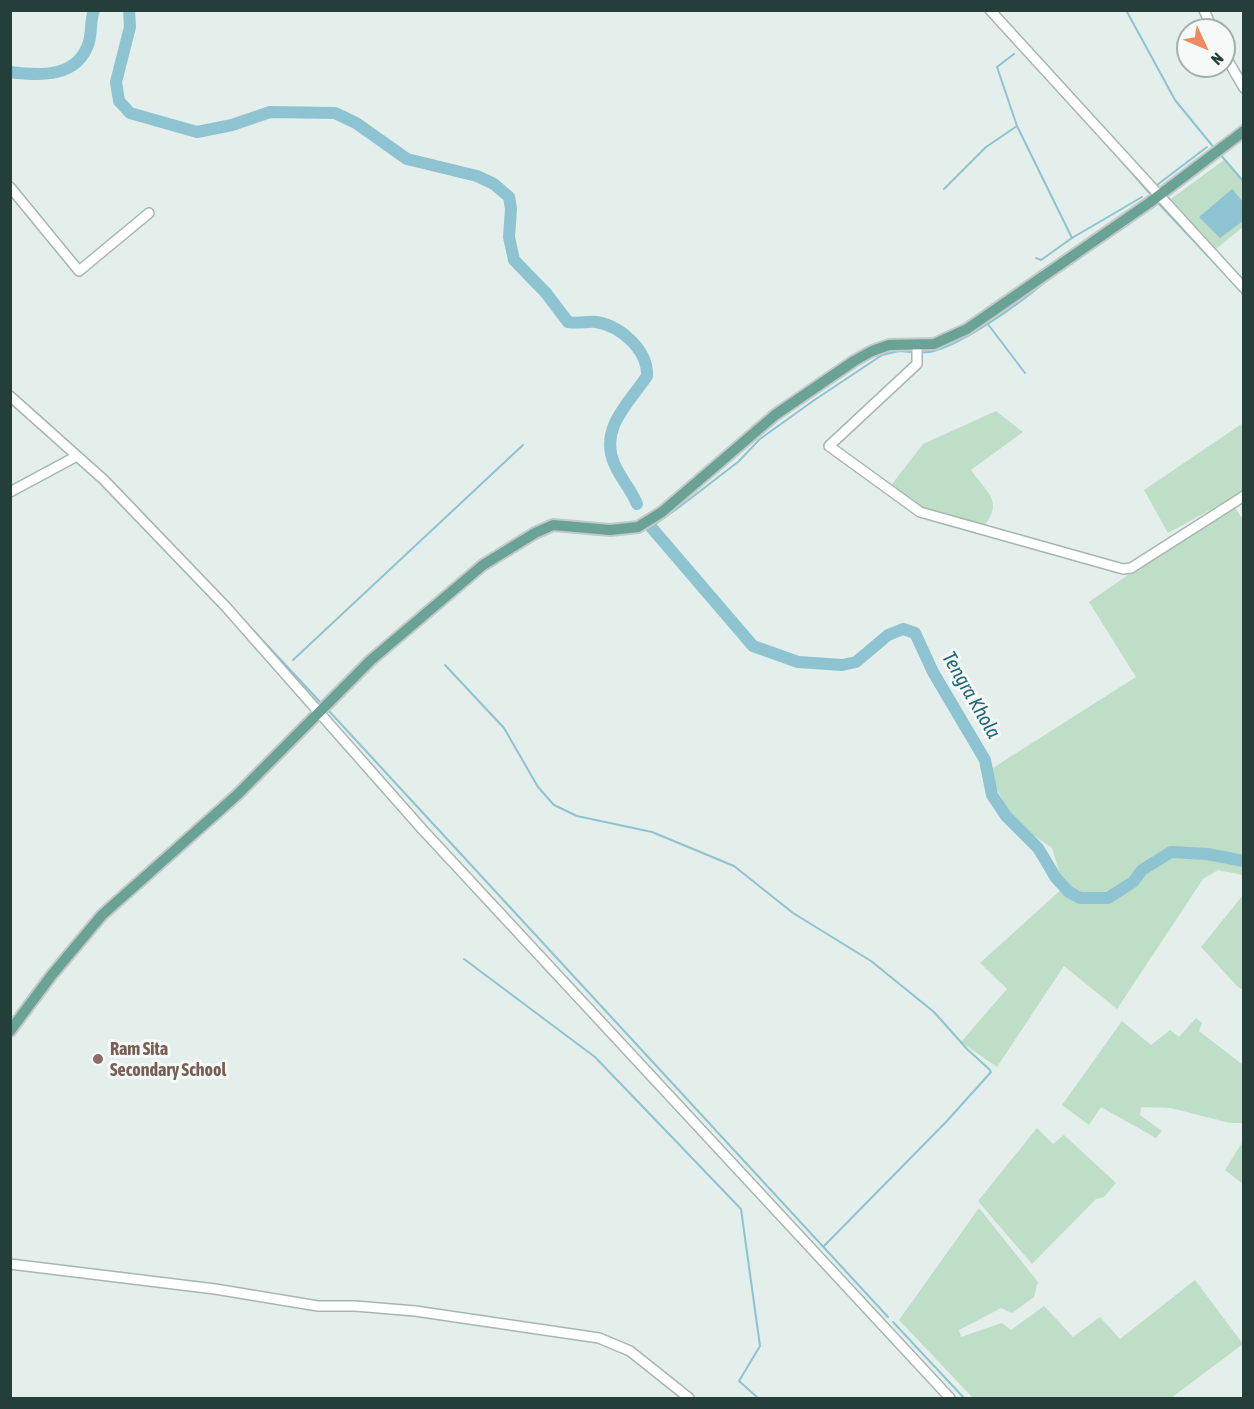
<!DOCTYPE html>
<html>
<head>
<meta charset="utf-8">
<style>
  body { margin:0 }
  #map { position:relative; width:1254px; height:1409px; overflow:hidden; background:#e4eeea; font-family:"Asap Condensed",sans-serif }
  canvas { display:block }
  .frame { position:absolute; inset:0; border:12px solid #243f39; pointer-events:none }
  .north { position:absolute; left:1176px; top:18px; width:60px; height:60px; box-sizing:border-box; background:#f5faf8; border:2px solid #a1afac; border-radius:50%; rotate:134deg; font-size:16px; font-weight:700; line-height:24px; text-align:center; color:#243f39 }
  .north::after { content:''; display:block; margin:auto; width:21px; height:27px; background:#f08a60; clip-path:polygon(50% 0,100% 100%,50% 72%,0 100%) }
</style>
</head>
<body>
<div id="map">
<canvas width="1254" height="1409"></canvas>
<div class="frame"></div>
<div class="north">N</div>
</div>
<script>
const context = document.querySelector('canvas').getContext('2d');
context.lineJoin = 'round';
function paint(path, color) { context.fillStyle = color; context.fill(path, 'evenodd'); }
function trace(path, color, width, dash) { context.strokeStyle = color; context.lineWidth = width; context.lineCap = dash ? 'butt' : 'round'; context.setLineDash(dash || []); context.stroke(path); }
function label(font, color, halo, rows, align = 'center') {
  context.font = font + ' "Asap Condensed",sans-serif'; context.lineWidth = 6; context.setLineDash([]); context.textBaseline = 'middle'; context.strokeStyle = halo; context.fillStyle = color; for (const [text, x, y, turn = 0] of rows) {
    context.save(); context.translate(x, y); context.rotate((+turn || 0) * Math.PI / 180); context.textAlign = isNaN(turn) ? turn : align; if (halo) context.strokeText(text, 0, 0); context.fillText(text, 0, 0); context.restore();
  }
}
paint(new Path2D(`
  M1224 160 1243 180V227L1216 249 1171 199Z
  M996 411 1023 432 971 470C989 496 1005 501 981 530L920 512 889 488 923 444Z
  M1243 423V492L1168 533 1144 490Z
  M1232 503 1244 521 1243 875 1218 870 1203 879 1117 1009 1064 966 997 1067 961 1042 1007 989 980 963 1064 887 1052 848 1013 821 988 771 1136 677 1089 602Z
  M1243 895V990L1237 986 1201 947Z
  M1196 1018 1202 1023 1199 1031 1243 1065V1123H1230L1171 1108 1141 1107 1140 1115 1162 1131 1156 1138 1101 1107 1089 1125 1062 1105 1122 1021 1151 1045 1170 1030 1179 1037Z
  M1037 1128 1053 1144 1064 1135 1116 1183 1104 1197 1096 1199 1032 1264 978 1201Z
  M1243 1141 1244 1184H1243L1225 1170Z
  M979 1208 1038 1282 1034 1297 1012 1313 1001 1308 959 1330 961 1337 1002 1323 1011 1330 1044 1306 1073 1337 1100 1317 1120 1339 1195 1280 1243 1344 1171 1398H973L899 1320Z`), '#bedec8');
paint(new Path2D(`
  M1232 189 1243 202V221L1220 238 1199 217Z`), '#8ec4d1');
trace(new Path2D(`
  M1126 10 1175 100 1215 149
  M1014 54 997 67 1017 126 1072 238
  M1219 153 1244 182
  M1120 159 1151 195
  M1157 185 1207 147
  M944 189 986 147 1017 126
  M1166 197 1214 161
  M1159 204 1223 272
  M1090 250 1161 201
  M1036 258 1041 260 1072 238 1142 197
  M987 323 1025 373
  M921 352C947 357 1030 297 1050 277
  M10 390 52 427
  M120 490 213 588
  M651 527 678 508 738 462 760 439 813 401 882 355 899 351 911 352
  M238 614 322 704
  M293 660 523 445
  M445 665 504 728 538 787 554 805 577 816 652 832 734 866 793 913 871 961 934 1012 967 1049 989 1069 991 1072 946 1122 824 1246
  M329 711 888 1317
  M464 959 595 1057 741 1209 760 1346 739 1381 758 1398
  M893 1322 964 1398`), '#8ec4d1', 2);
trace(new Path2D(`
  M129 10 130 27 116 82 119 101 130 113 197 132 232 125 270 112 335 113 356 123 407 159 477 176 494 184 509 197 511 209 509 237 514 260 546 293 568 322C578 324 587 321 596 322 621 326 648 350 647 376 630 402 599 428 614 463 620 478 631 489 637 504
  M10 72C40 76 78 78 89 42 92 31 90 21 94 10
  M651 527 753 646 798 662 842 665 856 662 888 635 903 629 915 633 933 672 985 760 992 795 1006 816 1038 848 1056 878 1069 892 1080 898H1108L1133 882 1142 870 1171 852 1207 854 1244 861`), '#8ec4d1', 12);
const minor = new Path2D(`
  M990 10 1244 288
  M1204 10 1213 30
  M1224 54 1244 88
  M10 187 79 271 149 213
  M917 346V364L829 446 920 512 1123 569 1131 568 1244 496
  M10 396 104 480 226 607 422 829 950 1398
  M10 492 77 456
  M10 1264 215 1289 318 1306H355L415 1311 599 1338 630 1351 689 1398`);
const major = new Path2D(`
  M10 1031 51 976 102 915 237 795 371 660 483 565 535 533 553 525 610 530 638 527 662 512 775 415 854 361 872 351 889 345 934 344 967 329 1149 203 1244 131`);
trace(minor, '#a7b6b1', 12);
trace(major, '#c2c9c8', 14);
trace(minor, '#fff', 9);
trace(major, '#6aa296', 10);
for (const [x, y, r, color] of [
  [98,1059,6,"#8d6e63"]
]) { const dot = new Path2D(); dot.arc(x, y, r, 0, 2 * Math.PI); context.fillStyle = color; context.fill(dot); trace(dot, '#f5faf8', 2); }
label('bold 18px', '#785e54', '#f5faf8', [
  ["Ram Sita",110,1049],
  ["Secondary School",110,1070]
], 'left');
label('italic 20px', '#1e677b', '#f5faf8', [
  ["Tengra Khola",971,695,60]
]);
</script>
</body>
</html>
